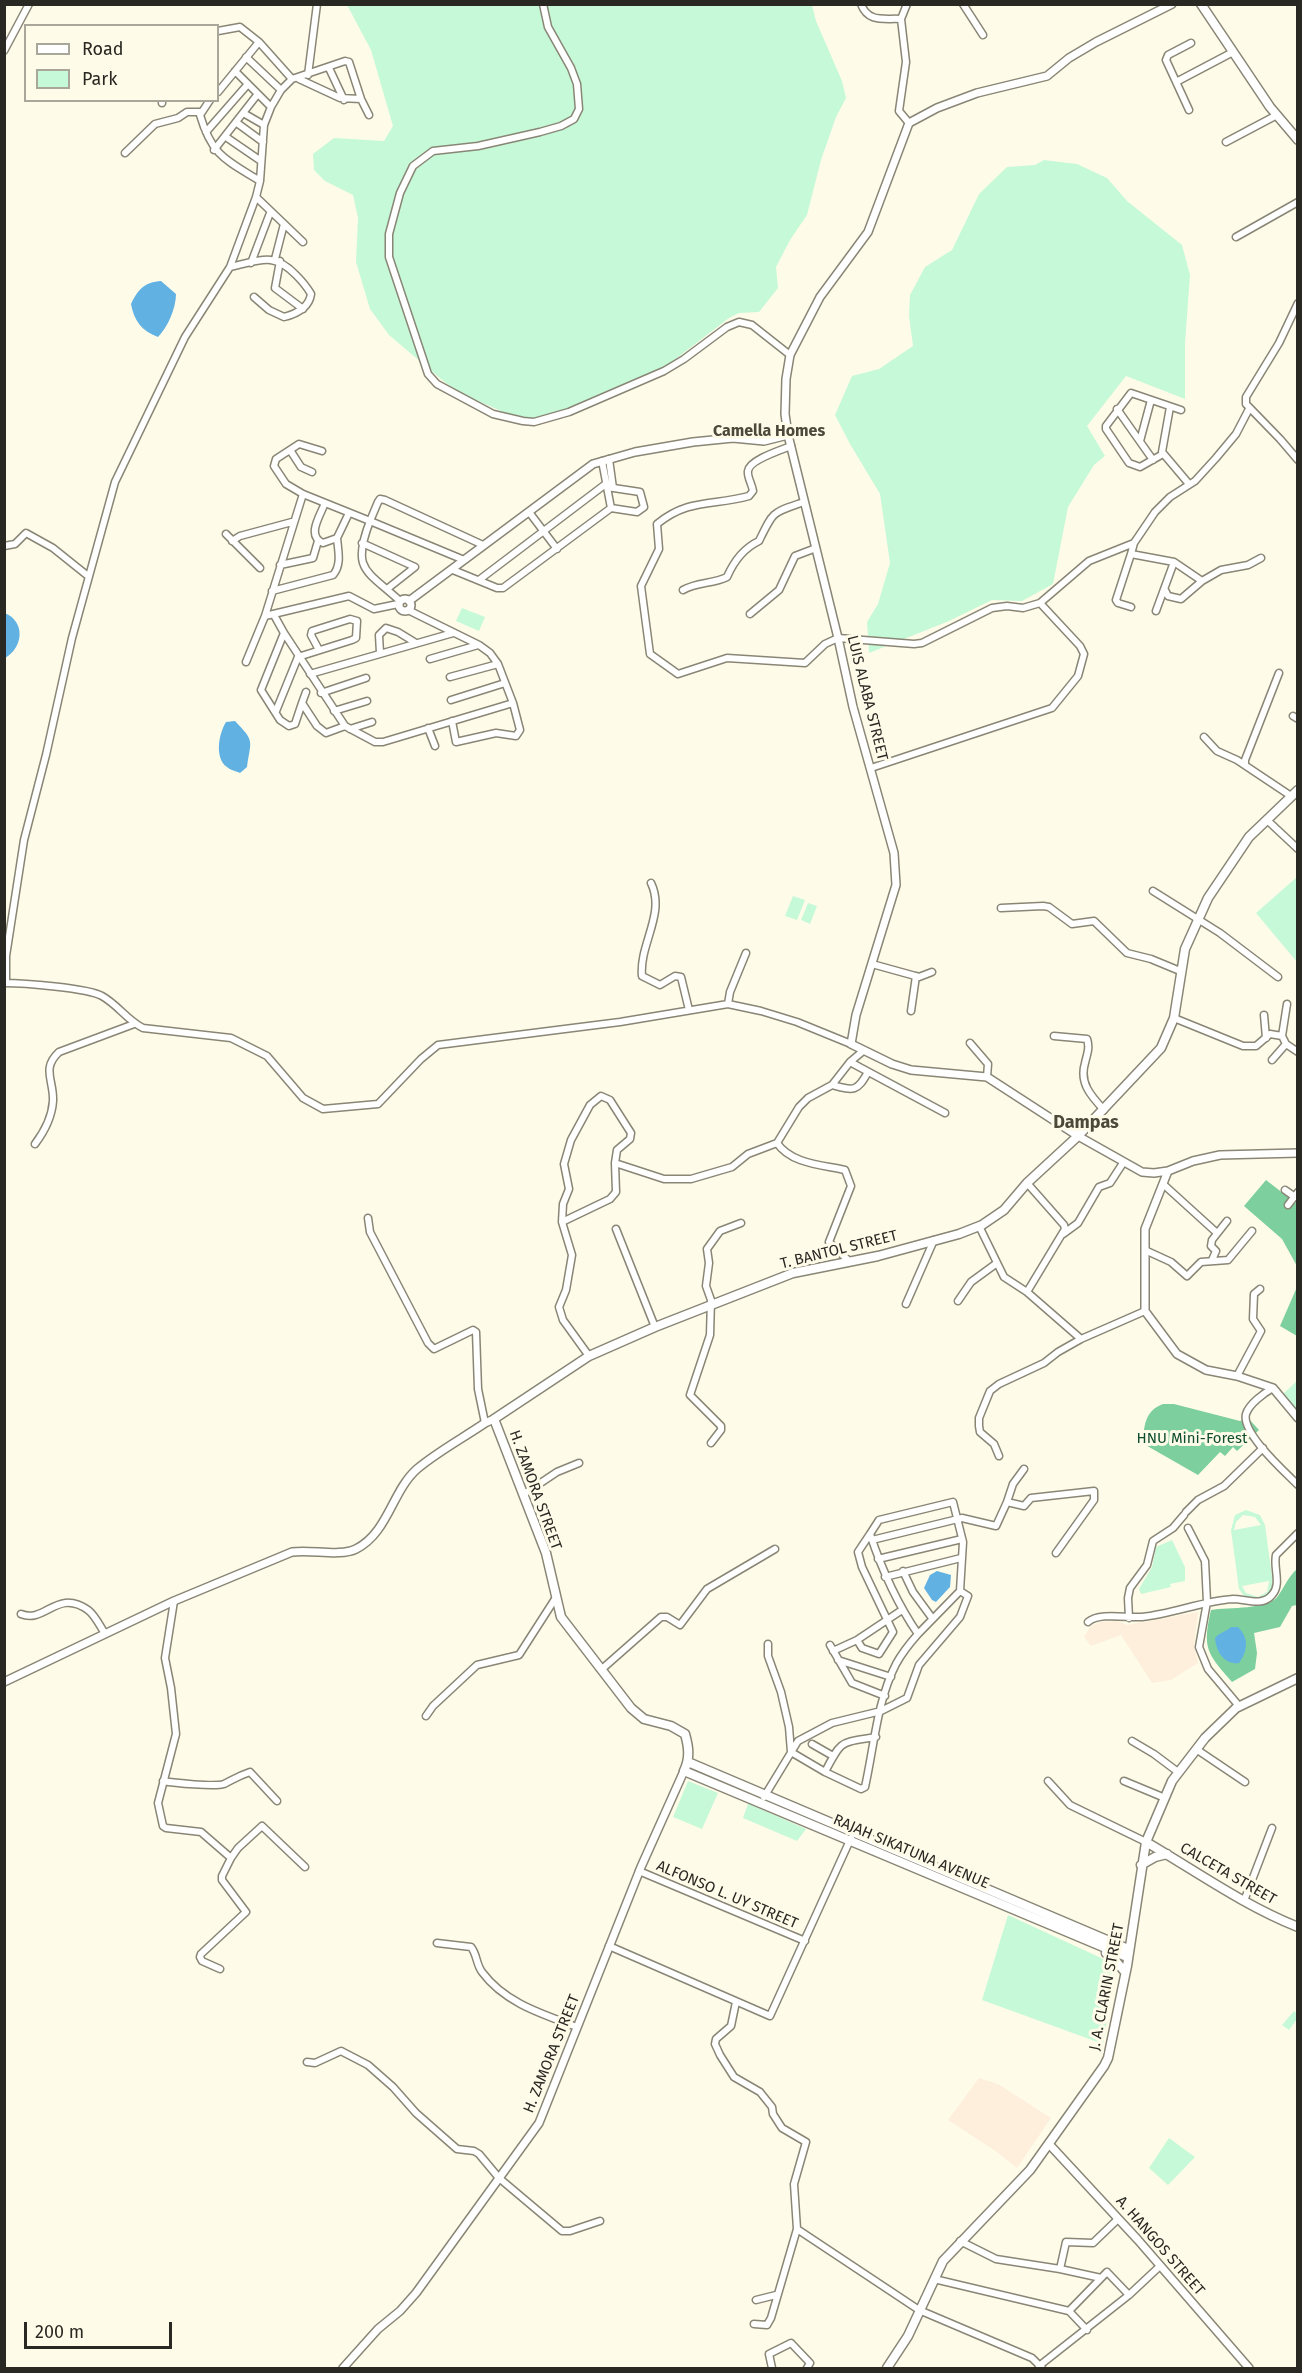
<!DOCTYPE html>
<html>
<head>
<meta charset="utf-8">
<style>
  body { margin:0 }
  #map { position:relative; width:1302px; height:2373px; overflow:hidden; background:#fffbe9; font-family:"Fira Sans",sans-serif }
  canvas { display:block }
  .frame { position:absolute; inset:0; border:6px solid #292822; pointer-events:none }
  .legend { position:absolute; left:24px; top:24px; width:195px; height:78px; box-sizing:border-box; background:#fffbe9; border:2px solid #a9a799; margin:0; padding:8px 10px; list-style:none; font-size:18px; color:#292822 }
  .legend li { display:flex; align-items:center; gap:12px; height:30px }
  .legend b { width:30px; border:2px solid #a9a799 }
  .scale { position:absolute; left:24px; top:2322px; width:148px; height:27px; box-sizing:border-box; border:3px solid #292822; border-top:0; padding-left:8px; font-size:18px; line-height:21px; white-space:nowrap; color:#292822; -webkit-text-stroke:4px #fffbe9; paint-order:stroke }
</style>
</head>
<body>
<div id="map">
<canvas width="1302" height="2373"></canvas>
<div class="frame"></div>
<ul class="legend">
<li><b style="height:8px;background:#fff"></b>Road</li>
<li><b style="height:16px;background:#c5f9d8"></b>Park</li>
</ul>
<div class="scale">200 m</div>
</div>
<script>
const context = document.querySelector('canvas').getContext('2d');
context.lineJoin = 'round';
function paint(path, color) { context.fillStyle = color; context.fill(path, 'evenodd'); }
function trace(path, color, width, dash) { context.strokeStyle = color; context.lineWidth = width; context.lineCap = dash ? 'butt' : 'round'; context.setLineDash(dash || []); context.stroke(path); }
function label(font, color, halo, rows, align = 'center') {
  context.font = font + ' "Fira Sans",sans-serif'; context.lineWidth = 6; context.setLineDash([]); context.textBaseline = 'middle'; context.strokeStyle = halo; context.fillStyle = color; for (const [text, x, y, turn = 0] of rows) {
    context.save(); context.translate(x, y); context.rotate((+turn || 0) * Math.PI / 180); context.textAlign = isNaN(turn) ? turn : align; if (halo) context.strokeText(text, 0, 0); context.fillText(text, 0, 0); context.restore();
  }
}
paint(new Path2D(`
  M1198 1612 1194 1646 1198 1663 1171 1680 1152 1683 1121 1635 1091 1646 1084 1637 1091 1626 1100 1622 1117 1621 1127 1625Z
  M979 2078 998 2084 1051 2118 1017 2168 997 2152 948 2120Z`), '#fdefdb');
paint(new Path2D(`
  M347 5H812L816 21 842 81 846 98 836 117 821 160 807 215 790 240 776 267 778 288 759 312 739 313 729 318 669 364 628 383 556 413 532 419 517 418 469 397 447 384 389 335 370 309 356 262 358 218 353 195 325 181 314 170 313 154 334 138 384 141 393 126 371 50Z
  M1044 160 1077 164 1107 178 1127 201 1182 245 1190 275 1185 343V399L1126 376 1087 426 1105 456 1094 465 1068 507 1053 584 1022 601 992 600 949 621 869 653 867 622 878 604 890 563 880 494 850 444 835 415 852 376 879 369 913 346 909 316 910 295 925 267 952 250 979 194 1007 167 1035 165Z
  M462 608 485 617 479 631 456 621Z
  M1297 877V962L1256 913Z
  M793 896 805 900 797 920 785 916Z
  M808 903 817 906 810 924 801 920Z
  M1297 1381V1412L1283 1394Z
  M1246 1510 1260 1515 1265 1525 1273 1584 1270 1593 1266 1597 1252 1600 1245 1597 1239 1589 1231 1530 1235 1515ZM1243 1515 1255 1517 1261 1525 1234 1530 1236 1522ZM1269 1581 1267 1592 1258 1597 1246 1593 1242 1586Z
  M1172 1540 1185 1567V1581L1170 1584 1171 1587 1141 1594 1139 1589 1152 1567 1156 1547Z
  M688 1781 718 1793 702 1829 673 1817Z
  M748 1804H749L806 1829 797 1841 743 1818Z
  M1008 1915 1112 1963 1115 1972 1103 2044 982 2000Z
  M1294 2011 1297 2014V2019L1289 2030 1282 2025Z
  M1169 2138 1195 2157 1168 2185 1149 2168Z`), '#c5f9d8');
paint(new Path2D(`
  M1266 1180 1297 1204V1266L1282 1239 1244 1206Z
  M1297 1287V1336L1280 1326Z
  M1163 1404H1174L1240 1421 1248 1418 1259 1430 1237 1451 1233 1447 1225 1456 1220 1452 1198 1475 1142 1443C1145 1426 1144 1411 1163 1404Z
  M1297 1569V1605L1292 1606 1280 1627 1254 1633 1257 1653 1255 1669 1232 1682C1207 1653 1202 1649 1211 1610 1229 1607 1268 1610 1278 1596 1285 1586 1288 1577 1297 1569Z`), '#7dcf9e');
paint(new Path2D(`
  M161 281 176 294C176 308 168 327 158 337 142 331 134 321 131 304 138 289 145 282 161 281Z
  M5 613C26 622 23 648 5 658Z
  M235 721C255 742 251 739 247 767L240 773C236 771 230 770 227 767 214 758 219 733 226 722Z
  M937 1571 951 1575 950 1587 936 1602 932 1600 924 1588 930 1575Z
  M1231 1627H1238C1249 1638 1248 1651 1239 1663 1224 1665 1216 1651 1215 1638 1220 1632 1226 1632 1231 1627Z`), '#61b1e3');
const minor = new Path2D(`
  M543 4 548 27 571 68 577 84 579 109 574 119 561 126 540 132 478 146 433 151 413 166 400 193 389 234V257L428 374 437 384 493 414 523 421 534 422 569 412 664 371 684 359 727 327 739 322 752 325 790 355
  M861 4C868 23 884 18 901 19
  M907 4 901 19 906 62 899 111 909 123
  M963 4 983 35
  M218 31 240 27 259 42 292 79
  M4 51 29 4
  M246 57 281 90
  M329 68 344 100
  M235 71 271 107
  M308 75 317 4
  M299 79 340 98 361 99
  M1178 81 1233 52
  M218 92 259 42
  M210 100 200 115C212 156 226 160 260 181
  M162 103V100
  M1189 110 1166 60 1168 55 1191 43
  M245 114 264 125
  M237 123 263 142
  M206 132 248 84
  M226 137 261 161
  M1226 142 1277 115
  M214 150 257 95
  M125 153 155 124 178 118 187 112H201
  M256 197 303 242
  M1236 237 1298 202
  M275 259 284 224
  M280 261 275 288 303 309
  M251 263 270 213
  M230 267C259 261 273 251 296 275 302 281 307 287 311 294 309 308 296 314 284 317L269 310 254 297
  M1298 303 1279 343 1246 397V404L1280 439 1298 460
  M1170 407 1162 452 1189 484
  M1117 409 1153 460
  M1140 441 1151 400
  M791 446C781 450 749 460 748 471 747 477 752 484 753 491L749 496C713 506 689 498 657 524L659 549 641 586 650 654 678 674 727 658 805 663 825 644 838 638 914 644 922 643 992 608 1007 606 1023 608 1040 603 1089 561 1134 543 1155 512 1170 497 1195 481 1216 458 1236 434 1249 409
  M290 450 301 467 312 472
  M322 451 299 444 276 459 274 466 286 484 303 494 370 521 378 502 380 499 385 500 483 545
  M1163 454 1140 467 1129 463 1106 429V426L1131 393 1181 410
  M609 459 613 488
  M602 461 611 508 637 512 644 507 640 492 607 487
  M325 503C320 516 306 536 323 543L337 538 349 513
  M529 512 557 549
  M226 534 260 568
  M232 541 240 536 292 522
  M362 543 415 567 387 589
  M1134 543 1131 554 1174 562 1202 581 1181 599 1168 596 1165 590
  M4 546 15 544 26 533 53 548 88 576
  M1131 554 1116 600 1118 603 1131 607
  M280 565 313 558 318 541
  M453 570 497 588H503L611 508
  M479 580 607 483
  M1202 581 1221 570 1248 565 1261 558
  M683 590C697 582 713 584 727 577 734 561 744 548 759 541 774 510 772 513 804 502
  M272 591 333 575C342 565 338 550 337 538
  M400 601C366 570 351 570 370 521L464 560
  M408 610 479 645 490 653 498 664 513 703 520 730 516 736 496 733 456 742 452 721
  M1156 611 1174 562
  M750 614 779 590 795 556 816 548
  M274 615 284 633
  M265 616 349 596 374 609 398 604
  M380 653 379 635 386 628 398 632 416 643
  M430 659 478 645
  M246 662 265 616 303 494
  M310 674 453 633
  M450 677 498 664
  M321 693 366 678
  M451 700 505 683
  M302 703 306 692
  M276 711 298 657 352 640 356 638 357 621 350 619 312 631 311 635 319 650
  M334 711 367 701
  M1293 716 1298 719
  M345 726 326 733 317 726 302 703 295 724 289 726 280 720 261 690 284 633 345 726 375 742H383L513 703
  M428 728 435 746
  M350 729 372 722
  M1204 737 1217 751 1237 760 1291 796
  M1245 765V760L1279 673
  M871 768 1052 708 1078 676 1084 654 1080 646 1040 603
  M1267 820 1298 849
  M651 883C666 914 639 944 642 976L660 985 675 976 681 977 689 1010
  M1153 891 1220 933 1278 977
  M1001 908 1043 906 1049 907 1072 924 1094 921 1127 953 1151 959 1180 971
  M872 964 919 977 932 972
  M4 983C23 983 88 988 102 996 118 1005 127 1020 143 1028L231 1038 267 1056 303 1098 323 1109 378 1104 421 1059 438 1045 620 1022 728 1004 761 1011 797 1022 851 1044
  M6 983V956L24 840 46 755 72 638 115 482 185 337 230 267 256 197 260 181 264 125 271 107 281 90 292 79 345 61 349 62 361 99 369 115
  M728 1004 730 992 746 953
  M911 1011 916 976
  M1264 1015 1266 1038
  M1174 1018 1243 1046H1256L1270 1034 1282 1036
  M1054 1036 1087 1039C1090 1048 1087 1054 1085 1063 1079 1083 1091 1096 1104 1110
  M970 1043 988 1064 987 1077
  M1286 1044 1282 1036 1287 1004
  M863 1051 850 1062 945 1113
  M1272 1060 1286 1044 1298 1052
  M832 1085C854 1091 857 1092 868 1072
  M777 1143 799 1107 808 1098 832 1085 850 1062
  M35 1144C44 1132 52 1117 53 1101 54 1080 41 1069 59 1052L134 1024
  M1163 1184 1217 1233
  M1285 1190 1295 1197
  M1288 1205 1298 1192
  M368 1218 370 1232 428 1343 434 1349 473 1330 476 1332 478 1389 485 1423
  M562 1222 610 1199 616 1192 615 1163 664 1179H691L732 1167 748 1154 777 1143C791 1164 823 1165 845 1170L851 1186 829 1242 850 1262
  M979 1226 1004 1277 1027 1292 1081 1339
  M616 1229 655 1327
  M1063 1234 1078 1223 1099 1187 1110 1183 1123 1163
  M1147 1251 1171 1262 1187 1276 1201 1262 1228 1260 1252 1231
  M1212 1260 1216 1251 1211 1246 1212 1240 1227 1221
  M1027 1292 1065 1229 1064 1225 1027 1183
  M958 1301 971 1282 997 1263
  M906 1304 934 1240
  M589 1356 563 1320 559 1307 566 1290 572 1255 562 1222 563 1204 569 1189 564 1164 571 1140 590 1105 601 1096 610 1100 631 1133 630 1139 617 1150 615 1163
  M1237 1376 1261 1331 1253 1319 1254 1294 1260 1289
  M1273 1388C1264 1393 1249 1404 1246 1414 1241 1433 1285 1472 1298 1485
  M711 1443 721 1430V1426L690 1395 710 1335 711 1300 706 1286 709 1263 707 1249 720 1231 741 1223
  M999 1456 994 1444 980 1432 979 1426V1418L990 1391 999 1384 1044 1363 1058 1352 1081 1339 1145 1311
  M524 1494 557 1472 579 1463
  M1007 1502 1013 1484 1024 1469
  M1186 1512 1198 1500 1224 1486 1263 1448
  M1188 1528 1205 1561 1207 1602 1199 1647 1208 1669 1239 1706
  M872 1540 962 1518 996 1526 1007 1502 1024 1506 1031 1498 1094 1491V1500L1056 1553
  M878 1559 962 1539
  M903 1571 913 1592 932 1618
  M885 1577 961 1558
  M174 1601 165 1658 171 1688 176 1734 158 1803 163 1826 166 1828 201 1832 231 1858 238 1848 262 1826 305 1867
  M21 1614C45 1624 57 1588 88 1610 95 1615 100 1626 105 1634
  M1129 1618 1128 1598 1130 1588 1147 1565 1153 1541 1173 1528 1184 1515
  M1088 1622C1099 1612 1127 1618 1142 1617 1173 1614 1202 1601 1233 1599 1246 1599 1262 1607 1272 1595 1282 1584 1273 1568 1276 1555L1298 1533
  M857 1640 862 1648 879 1654 893 1632 862 1567 858 1552 870 1534
  M768 1644V1656L781 1692 789 1727 791 1752 825 1772 861 1789 865 1787C874 1747 877 1701 896 1664 902 1653 910 1643 918 1634 896 1602 882 1570 870 1534L879 1520 953 1502 963 1542 960 1591 918 1634
  M830 1645 852 1683 885 1696
  M833 1651 857 1640 902 1610
  M838 1660 891 1677
  M602 1669 661 1617H667L680 1625 707 1589 775 1549
  M426 1716 433 1706 477 1665 519 1655 555 1599
  M1132 1741 1154 1754 1178 1772
  M812 1744 833 1756
  M1196 1749 1245 1782
  M825 1772C842 1739 840 1743 876 1737
  M163 1781C174 1783 215 1787 224 1784 234 1779 238 1776 250 1772L277 1801
  M1048 1781 1070 1805 1146 1842
  M1124 1781 1165 1798
  M764 1797 798 1741 832 1723 881 1711 907 1698 919 1665 960 1617 968 1596 960 1591
  M639 1871 805 1941
  M1244 1901 1272 1828
  M437 1943 471 1947C477 1954 476 1964 482 1972 505 2003 542 2014 577 2027
  M609 1946 770 2016 851 1838
  M220 1969 202 1961 200 1957 201 1954 246 1912 222 1880V1876L231 1858
  M736 2002 731 2026 716 2039 715 2044 720 2055 734 2077 760 2092 772 2107 773 2114 782 2128 806 2142 794 2184 797 2229 919 2310 1032 2358 1042 2368
  M307 2062 315 2063 341 2051 368 2065 393 2087 416 2113 457 2149 474 2151 479 2154 499 2178 562 2231H570L600 2221
  M960 2241 996 2259 1060 2269 1066 2242 1093 2243 1118 2219
  M1060 2269 1101 2278
  M934 2279 1069 2311 1087 2330
  M756 2300 776 2295
  M1069 2311 1107 2272 1129 2295
  M754 2324 767 2325 771 2318 797 2229
  M1039 2366 1129 2295 1160 2266
  M772 2368 769 2354 791 2343 810 2363 807 2368`);
const tertiary = new Path2D(`
  M1172 4 1096 42 1069 58 1047 76 977 93 937 108 909 123 868 232 820 297 790 355 786 379 785 414 788 435 838 638 853 707 894 853 896 885 856 1015 851 1044 892 1064 911 1070 987 1077 1078 1136 1142 1172 1154 1173 1168 1171 1193 1161 1220 1155 1298 1153
  M399 605a6 6 0 1 1 12 0a6 6 0 1 1-12 0Z
  M409 601 593 464 635 452 693 442 733 438 764 441 788 435
  M1168 1171 1145 1229V1311L1177 1354 1206 1370 1237 1376 1273 1388 1298 1418
  M4 1682 174 1601 292 1552C311 1549 340 1557 356 1549 388 1533 392 1491 417 1469 437 1452 463 1438 485 1423L494 1419
  M1049 2144 1138 2240 1249 2368
  M343 2368 378 2329 400 2311 416 2293 539 2123 641 1867 684 1771`);
const secondary = new Path2D(`
  M1201 4 1270 107 1298 140
  M688 1762 1128 1949
  M1146 1842C1196 1871 1243 1905 1298 1927
  M1141 1865 1155 1857 1167 1854
  M1106 1953 1114 1959 1125 1972
  M1127 1957 684 1771C690 1758 689 1748 685 1734L671 1726 644 1719 631 1708 561 1617 546 1553 494 1419 589 1356 655 1327 793 1273 878 1256 959 1234 982 1225 1004 1210 1027 1183 1078 1136 1161 1048 1174 1018 1185 949 1208 898 1249 837 1298 790
  M887 2368 908 2336 943 2261 1030 2170 1104 2066 1108 2058 1127 1966 1146 1842 1172 1781 1205 1738 1236 1708 1298 1678`);
trace(minor, '#898676', 9);
trace(tertiary, '#898676', 10);
trace(secondary, '#898676', 11);
trace(minor, '#fff', 6);
trace(tertiary, '#fff', 7);
trace(secondary, '#fff', 8);
label('15px', '#292822', '#fffbe9', [
  ["LUIS ALABA STREET",867,698,76],
  ["T. BANTOL STREET",839,1250,-14],
  ["H. ZAMORA STREET",535,1490,70],
  ["RAJAH SIKATUNA AVENUE",911,1852,23],
  ["CALCETA STREET",1228,1874,30],
  ["ALFONSO L. UY STREET",727,1895,23],
  ["J. A. CLARIN STREET",1107,1987,-79],
  ["H. ZAMORA STREET",552,2054,-68],
  ["A. HANGOS STREET",1160,2246,49]
]);
label('15px', '#0e4e2f', '#fffbe9', [
  ["HNU Mini-Forest",1192,1439]
]);
label('bold 16px', '#4c493b', '#fffbe9', [
  ["Camella Homes",769,432]
]);
label('bold 18px', '#4c493b', '#fffbe9', [
  ["Dampas",1086,1123]
]);
</script>
</body>
</html>
